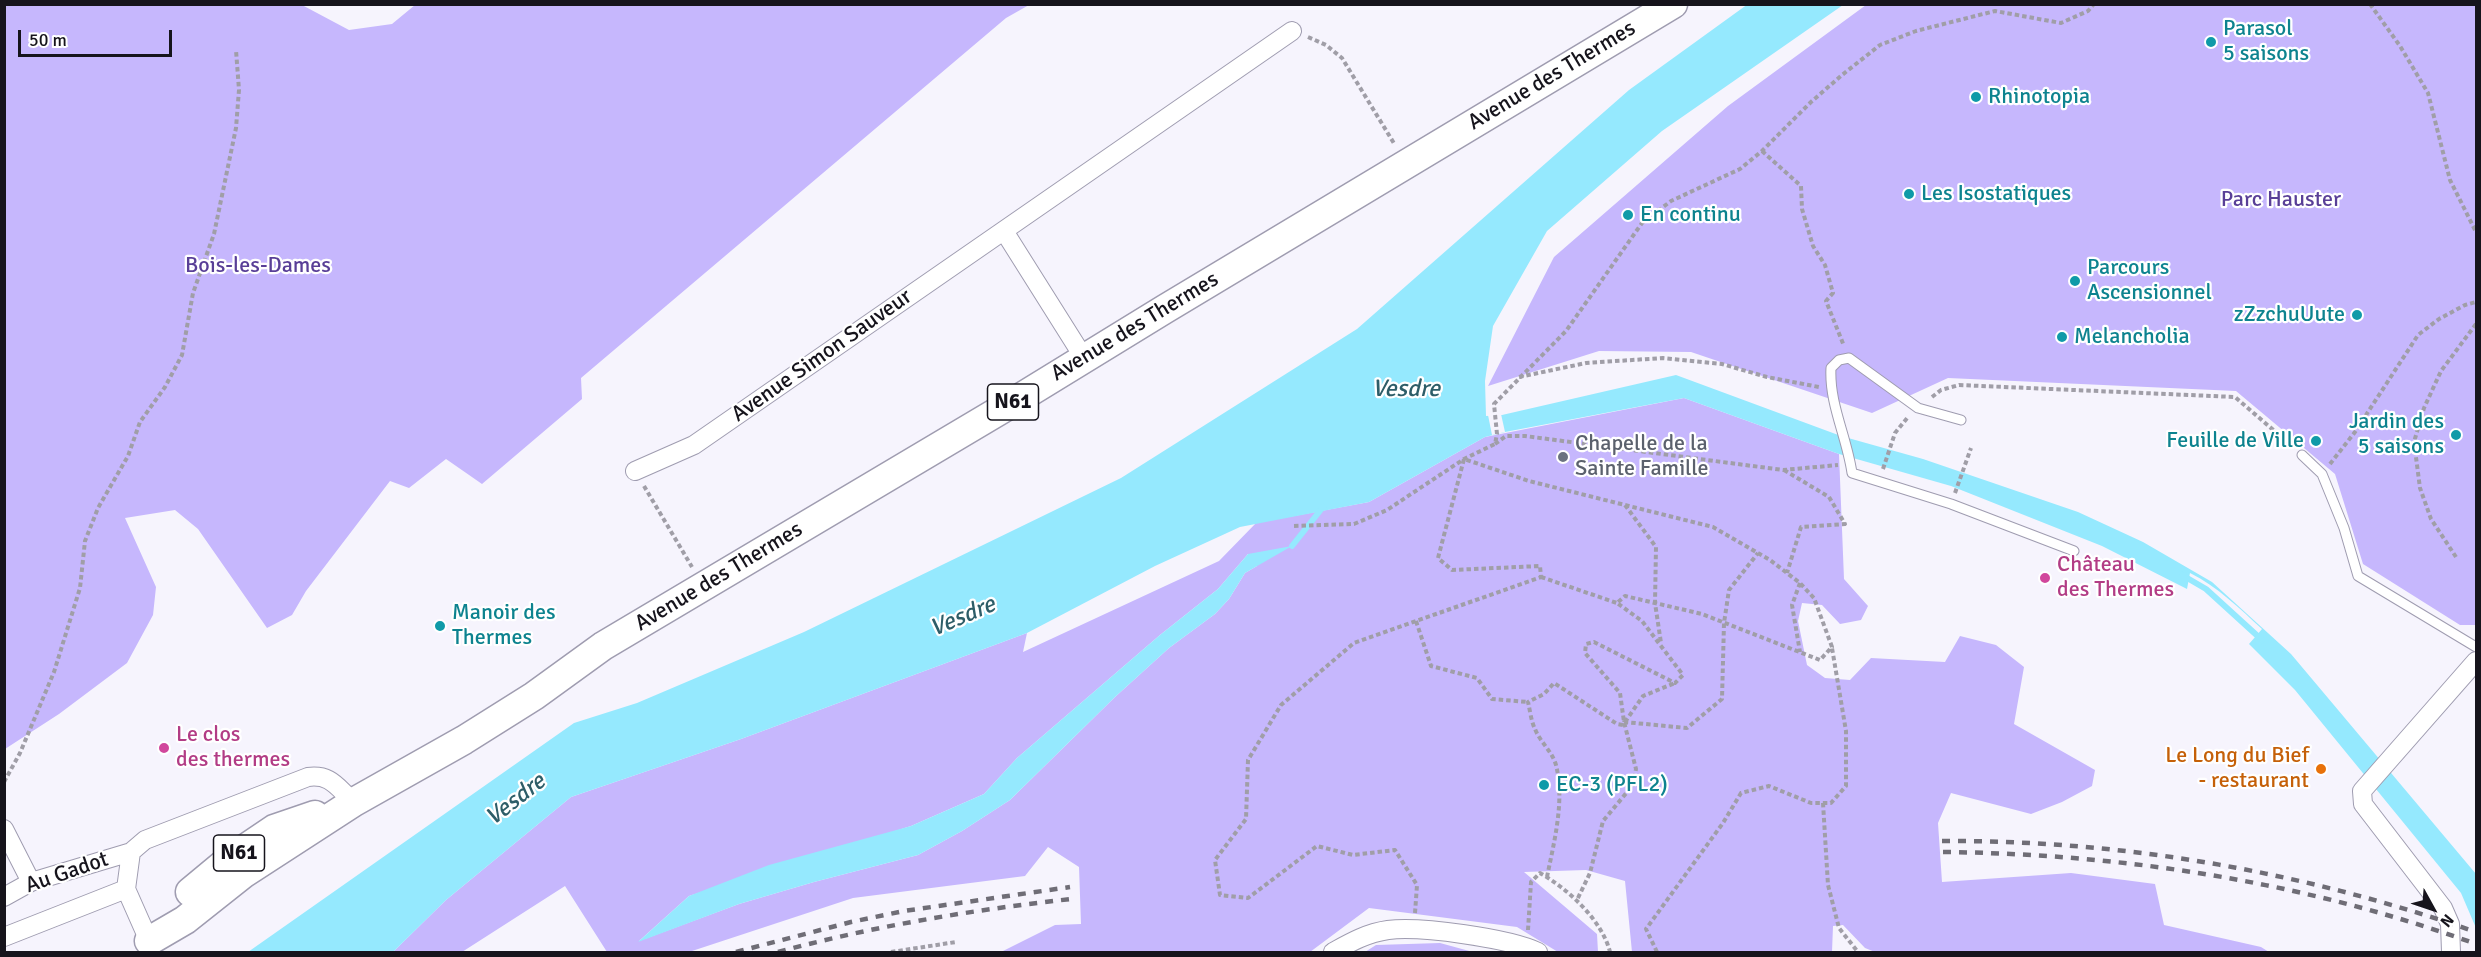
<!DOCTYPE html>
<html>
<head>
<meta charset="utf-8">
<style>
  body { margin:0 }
  #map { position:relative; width:2481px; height:957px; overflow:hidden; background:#f6f4fd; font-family:Signika,sans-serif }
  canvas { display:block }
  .frame { position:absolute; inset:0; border:6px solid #16141c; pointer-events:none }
  .north { position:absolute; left:2403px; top:879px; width:60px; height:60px; -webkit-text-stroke:4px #fff; paint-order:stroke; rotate:130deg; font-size:16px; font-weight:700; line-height:24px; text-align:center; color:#16141c }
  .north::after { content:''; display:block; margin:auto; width:21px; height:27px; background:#16141c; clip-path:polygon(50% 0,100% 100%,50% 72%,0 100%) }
  .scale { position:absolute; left:18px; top:30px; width:154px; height:27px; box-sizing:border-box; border:3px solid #16141c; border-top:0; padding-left:8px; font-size:18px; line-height:21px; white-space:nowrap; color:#16141c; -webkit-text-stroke:4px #fff; paint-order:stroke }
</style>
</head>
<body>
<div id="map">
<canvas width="2481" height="957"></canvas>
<div class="frame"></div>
<div class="north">N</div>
<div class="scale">50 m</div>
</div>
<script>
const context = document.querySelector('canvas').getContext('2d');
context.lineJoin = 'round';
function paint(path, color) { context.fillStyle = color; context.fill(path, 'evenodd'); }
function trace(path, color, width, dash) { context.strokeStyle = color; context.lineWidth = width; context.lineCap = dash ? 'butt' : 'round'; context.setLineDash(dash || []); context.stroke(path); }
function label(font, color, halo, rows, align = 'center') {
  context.font = font + ' Signika,sans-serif'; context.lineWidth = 4.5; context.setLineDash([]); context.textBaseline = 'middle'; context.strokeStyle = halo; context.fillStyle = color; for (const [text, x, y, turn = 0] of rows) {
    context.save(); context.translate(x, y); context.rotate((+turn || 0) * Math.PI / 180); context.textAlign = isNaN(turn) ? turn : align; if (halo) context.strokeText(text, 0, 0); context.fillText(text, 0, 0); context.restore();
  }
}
paint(new Path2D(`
  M415 5H1029L1006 18 581 378 582 399 482 484 446 459 409 488 390 481 306 591 292 615 267 628 198 529 175 510 125 518 156 587 153 615 127 663 59 714 5 749V5H302L349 30 392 24Z
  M1866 5H2476V625H2460L2363 564 2335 474 2236 391 1948 378 1872 413 1691 352 1599 351 1488 386 1554 257 1728 106Z
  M1684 398 1839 454 1844 579 1868 606 1861 620 1840 624 1822 605 1802 603 1798 621 1807 665 1825 678 1850 680 1871 658 1945 662 1960 636 1996 645 2024 667 2014 724 2095 770 2092 786 2062 802 2031 814 1951 793 1938 823 1942 882 2071 873 2155 884 2164 925 2261 947 2269 952H1875L1865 948 1843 925 1833 926 1832 952H1632L1625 881 1586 870 1524 872 1597 934 1598 952H1558L1517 927 1369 908 1310 952H1001L1055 925 1081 924 1079 867 1048 847 1025 876 853 898 689 952H607L565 886 462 952H393L446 900 571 797 741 739 1027 633 1023 652 1219 561 1256 523 1369 502 1485 437ZM1248 554 1257 566 1245 573 1229 599 1215 614 1169 648 1115 697 1010 800 962 831 918 855 814 882 739 904 639 941 689 896 911 826 984 794 1017 758 1160 635 1218 589Z
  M1440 943 1473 952H1365L1376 945Z`), '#c6b7fd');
paint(new Path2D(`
  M1748 4 1843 5 1662 131 1547 231 1493 326 1485 381 1486 416 1502 415 1676 375 1841 436 1923 459 2078 512 2143 542 2212 582 2291 654 2476 874V928L2461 893 2295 690 2249 644 2262 629C2239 608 2218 587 2190 573L2187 589 2102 546 1951 486 1839 454 1684 398 1505 432 1485 437 1369 502 1240 527 1155 566 1027 633 741 739 571 797 446 900 393 952H248L574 723 637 703 804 632 1121 478 1357 329 1629 90Z
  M1292 546 1245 573 1229 599 1215 614 1169 648 1115 697 1010 800 962 831 918 855 814 882 739 904 638 942 689 896 769 865 911 826 984 794 1017 758 1160 635 1218 589 1248 554Z`), '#95e9fe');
paint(new Path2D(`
  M1501 414 1505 432 1492 435 1488 415Z`), '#f6f4fd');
trace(new Path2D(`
  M1292 546 1323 507
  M2182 575 2206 589 2262 640`), '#95e9fe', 6);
const lane = new Path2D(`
  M1961 420 1918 408 1849 358 1839 360 1831 368C1829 404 1847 437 1852 473L1951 504 2074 551
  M2302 455 2322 474 2344 528 2358 576 2476 647`);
const street = new Path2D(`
  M1004 231 1084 358
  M635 471 694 445 1292 31
  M4 829 31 882
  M4 897 31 882 131 852
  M4 937 126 889
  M149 941 126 889 131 852 145 840 308 777C332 774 337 788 354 802
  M1333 952C1351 942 1367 933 1388 930 1421 926 1508 938 1538 952
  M2451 952 2450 924 2443 908 2363 804 2362 791 2476 661`);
const primary = new Path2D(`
  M190 892 231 858 274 829 315 815
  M149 941 185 920 243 874 354 802 464 740 534 696 603 646 1002 409 1165 309 1673 4`);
trace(lane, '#9f9cb0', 11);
trace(street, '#9f9cb0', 20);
trace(primary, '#9f9cb0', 31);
trace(new Path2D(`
  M2370 4 2400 46 2428 93 2450 180 2476 232
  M1308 37 1326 45 1342 58 1395 145
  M1762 151 1801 186 1802 209 1813 246 1825 265 1833 293 1826 301 1844 346
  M1519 377 1586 363 1663 358 1722 364 1767 377 1819 387
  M1932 397 1941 390 1959 385 2235 397 2293 447
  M1495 444 1506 436H1525L1783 470 1838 465
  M2330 464 2355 432 2418 335 2439 319 2465 305 2476 302
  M1883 469 1895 433 1908 417
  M1784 470 1829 497 1845 524 1801 527 1787 573
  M644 486 692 567
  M1955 493 1971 448
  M1625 505 1656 547 1655 603 1661 643
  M1294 526 1354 524 1387 510 1464 459 1495 444 1497 434 1494 404 1566 331 1642 223 1671 201 1740 169 1762 151 1811 102 1842 75 1880 45 1916 31 1995 11 2061 23 2088 11 2094 4
  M2456 557 2431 519 2420 488 2414 442 2424 408 2441 371 2476 324
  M1541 577 1617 603
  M1800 583 1792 605 1800 652
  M1416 621 1431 666 1477 678 1492 699 1528 702
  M1625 722 1643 696 1675 683
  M4 782 20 753 54 672 80 588 85 541 98 508 128 456 140 422 165 387 182 355 193 293 214 234 236 128 239 90 236 50
  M1823 803 1828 885 1839 928 1858 952
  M1547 877C1554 842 1565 801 1556 765 1552 751 1540 742 1535 729 1531 721 1530 710 1528 702L1544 694 1554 683 1617 724 1623 725 1624 722 1687 728 1722 699 1724 623 1729 590 1758 553
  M1415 913 1417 885 1395 850 1353 855 1317 846 1248 898 1220 895 1215 860 1246 819 1248 760 1281 705 1354 643 1541 577 1540 566 1452 570 1438 558 1464 459 1529 481 1713 527 1770 560 1800 583 1814 598 1832 647 1820 660 1702 614 1625 596 1617 603 1642 621 1683 675 1675 683 1594 642 1586 644 1585 653 1620 693 1624 722 1636 769 1633 785 1603 821 1590 873 1577 900
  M1528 930 1531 882 1540 873C1568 889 1602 920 1610 952
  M891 952 956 942
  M1657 952 1646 929 1723 823 1741 793 1769 786 1811 803H1831L1846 786V731L1832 648`), '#a09ea7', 4, [4.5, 3]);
trace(lane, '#fff', 9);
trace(street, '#fff', 18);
trace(primary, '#fff', 28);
trace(new Path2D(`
  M1942 841C2125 840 2304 872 2476 932
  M1943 852C2125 854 2305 882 2476 944
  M736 952 851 922 904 911 1070 887
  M778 952C874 926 972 910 1071 899`), '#6f6d76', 4.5, [8, 8]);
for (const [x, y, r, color] of [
  [2211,42,6,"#0f9aa8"],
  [1976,97,6,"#0f9aa8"],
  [1909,194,6,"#0f9aa8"],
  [1628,215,6,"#0f9aa8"],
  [2075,281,6,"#0f9aa8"],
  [2357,315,6,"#0f9aa8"],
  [2062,337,6,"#0f9aa8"],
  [2456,435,6,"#0f9aa8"],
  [2316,441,6,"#0f9aa8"],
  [1563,457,6,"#6b7280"],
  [2045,578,6,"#d1479c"],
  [440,626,6,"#0f9aa8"],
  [164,748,6,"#d1479c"],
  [2321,769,6,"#e8710a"],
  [1544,785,6,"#0f9aa8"]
]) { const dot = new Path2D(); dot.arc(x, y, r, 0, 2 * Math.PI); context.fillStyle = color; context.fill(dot); trace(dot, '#fff', 2); }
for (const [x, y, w] of [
  [1013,402,51],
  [239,853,51]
]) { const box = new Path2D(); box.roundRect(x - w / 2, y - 18, w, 36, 4.5); context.fillStyle = '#fff'; context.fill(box); trace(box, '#16141c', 1.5); }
label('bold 21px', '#16141c', null, [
  ["N61",1013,402],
  ["N61",239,853]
]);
label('22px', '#0d838f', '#fff', [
  ["Parasol",2223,29],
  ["5 saisons",2223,54],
  ["Rhinotopia",1988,97],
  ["Les Isostatiques",1921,194],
  ["En continu",1640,215],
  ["Parcours",2087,268],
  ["Ascensionnel",2087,293],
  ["zZzchuUute",2345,315,"right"],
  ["Melancholia",2074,337],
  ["Jardin des",2444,422,"right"],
  ["5 saisons",2444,447,"right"],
  ["Feuille de Ville",2304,441,"right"],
  ["Manoir des",452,613],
  ["Thermes",452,638],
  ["EC-3 (PFL2)",1556,785]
], 'left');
label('22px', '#16141c', '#fff', [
  ["Avenue des Thermes",1552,76,-31],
  ["Avenue des Thermes",1135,327,-31],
  ["Avenue Simon Sauveur",822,356,-35],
  ["Avenue des Thermes",719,577,-31],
  ["Au Gadot",67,873,-19]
]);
label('22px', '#593f97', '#fff', [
  ["Parc Hauster",2281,200],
  ["Bois-les-Dames",258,266]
]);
label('22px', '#5b616d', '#fff', [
  ["Chapelle de la",1575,444],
  ["Sainte Famille",1575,469]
], 'left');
label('22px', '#b23c85', '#fff', [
  ["Château",2057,565],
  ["des Thermes",2057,590],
  ["Le clos",176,735],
  ["des thermes",176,760]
], 'left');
label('22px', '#c56008', '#fff', [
  ["Le Long du Bief",2309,756],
  ["- restaurant",2309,781]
], 'right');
label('italic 24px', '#2d5d68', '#fff', [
  ["Vesdre",1406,390],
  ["Vesdre",963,617,-23],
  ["Vesdre",516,800,-38]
]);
</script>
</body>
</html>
